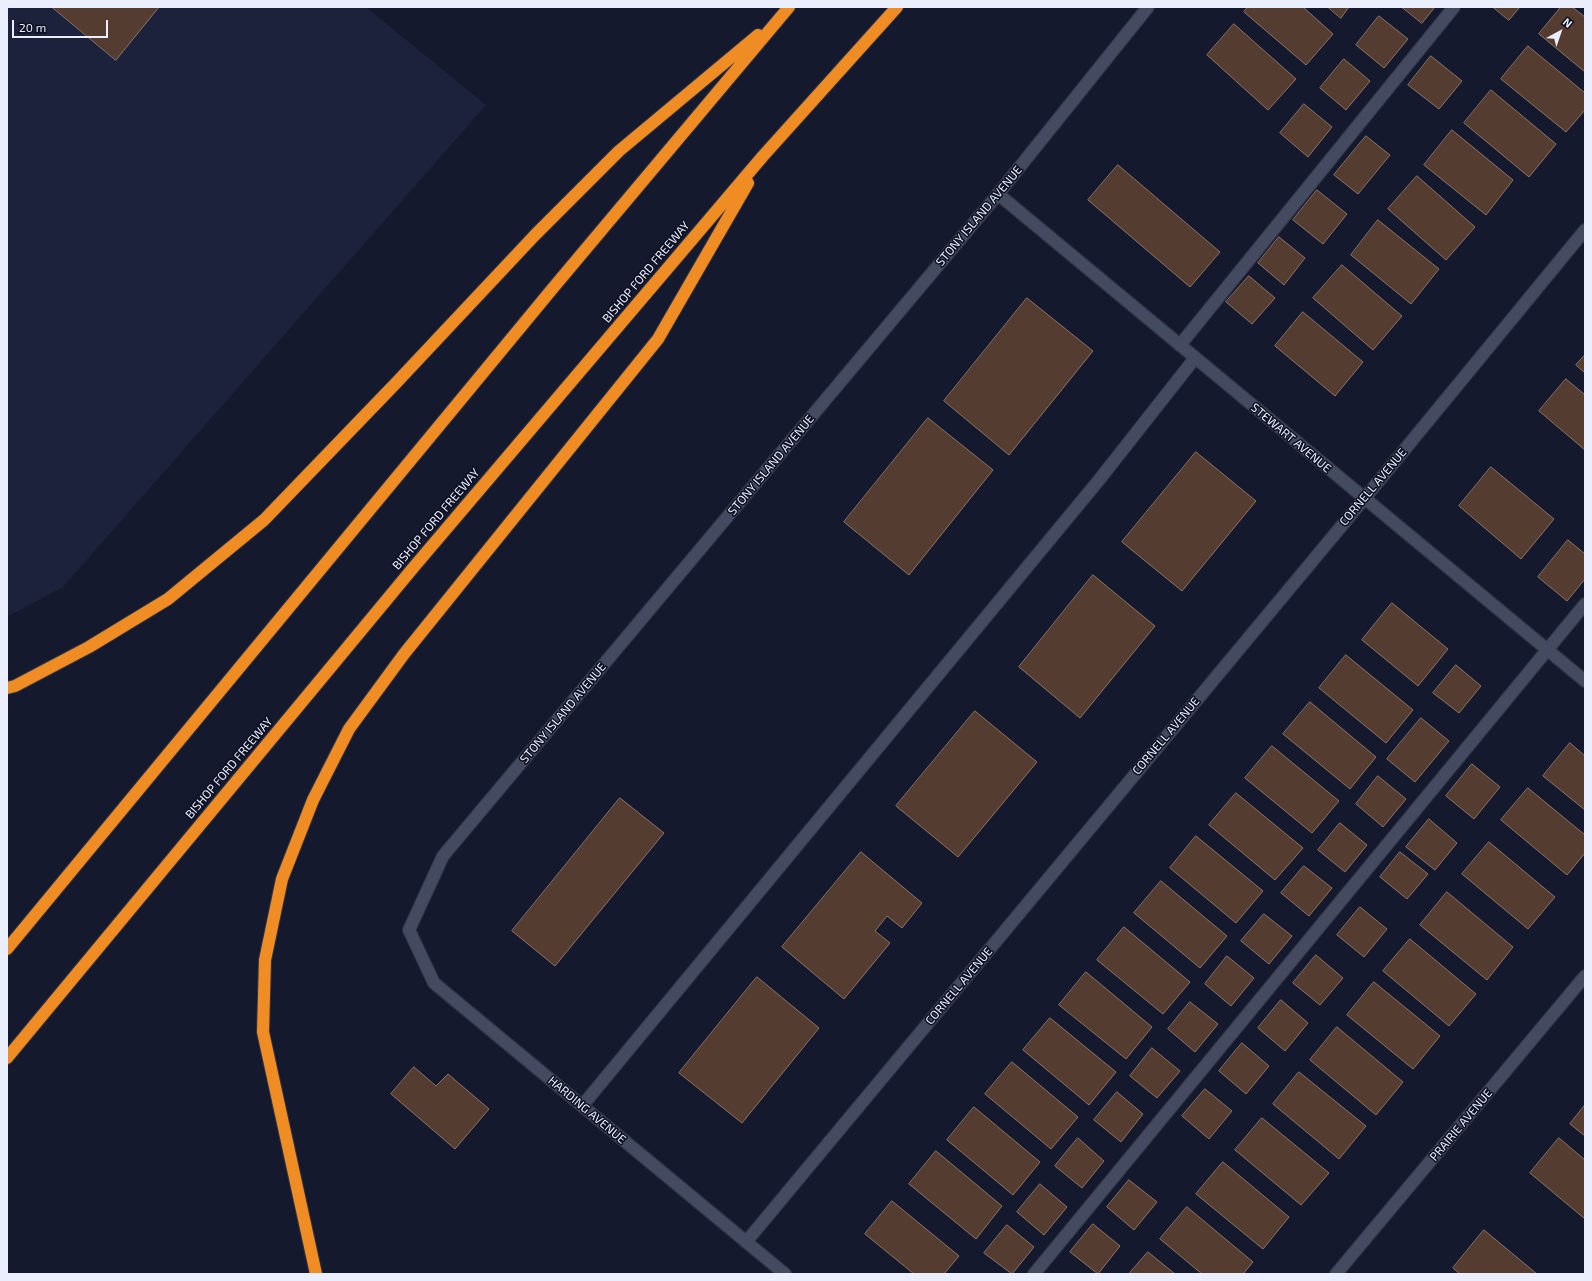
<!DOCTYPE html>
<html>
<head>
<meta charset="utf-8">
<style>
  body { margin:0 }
  #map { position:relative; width:1592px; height:1281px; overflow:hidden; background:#15192d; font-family:"Exo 2",sans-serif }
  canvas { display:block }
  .frame { position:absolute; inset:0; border:8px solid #ebeffd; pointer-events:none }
  .north { position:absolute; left:1540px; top:12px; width:40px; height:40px; -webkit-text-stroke:3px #0d1023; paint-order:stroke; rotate:40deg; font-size:11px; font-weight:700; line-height:16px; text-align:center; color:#ebeffd }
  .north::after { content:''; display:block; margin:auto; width:14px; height:18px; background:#ebeffd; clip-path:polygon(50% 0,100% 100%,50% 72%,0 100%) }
  .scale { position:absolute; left:12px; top:20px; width:96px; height:18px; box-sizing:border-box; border:2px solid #ebeffd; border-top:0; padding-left:5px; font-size:12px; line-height:14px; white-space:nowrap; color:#ebeffd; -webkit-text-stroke:3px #0d1023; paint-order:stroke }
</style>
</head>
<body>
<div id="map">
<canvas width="1592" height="1281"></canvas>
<div class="frame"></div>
<div class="north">N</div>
<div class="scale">20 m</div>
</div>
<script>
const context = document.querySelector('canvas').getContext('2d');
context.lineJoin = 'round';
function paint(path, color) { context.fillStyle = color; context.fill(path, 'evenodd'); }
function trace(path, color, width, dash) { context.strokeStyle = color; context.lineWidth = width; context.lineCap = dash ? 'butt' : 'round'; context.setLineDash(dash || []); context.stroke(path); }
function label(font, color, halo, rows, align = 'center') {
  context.font = font + ' "Exo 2",sans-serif'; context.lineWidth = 3; context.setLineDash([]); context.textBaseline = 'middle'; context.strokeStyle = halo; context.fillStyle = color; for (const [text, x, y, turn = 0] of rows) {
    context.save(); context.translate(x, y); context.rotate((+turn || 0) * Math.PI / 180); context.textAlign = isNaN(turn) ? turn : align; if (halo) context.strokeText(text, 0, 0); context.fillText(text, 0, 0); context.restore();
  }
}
paint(new Path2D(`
  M7 7H366L486 105 63 587 7 617Z`), '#1c223b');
const building = new Path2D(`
  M52 7H159L116 60Z
  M1248 7H1303L1333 34 1306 65 1244 12Z
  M1328 7H1349L1341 18Z
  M1402 7H1435L1422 23Z
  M1493 7H1520L1509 20Z
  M1561 7H1572L1585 17V72L1539 34Z
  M1379 16 1408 39 1384 68 1356 45Z
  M1234 24 1296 79 1268 110 1207 55Z
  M1528 46 1585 93V110L1566 132 1501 79Z
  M1431 56 1462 81 1439 109 1408 85Z
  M1344 59 1370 81 1346 110 1320 88Z
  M1491 90 1556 144 1529 177 1464 123Z
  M1304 104 1332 127 1308 157 1280 133Z
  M1452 130 1513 180 1486 215 1424 165Z
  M1366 136 1390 155 1358 194 1334 175Z
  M1118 165 1220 252 1190 287 1088 200Z
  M1417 176 1475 227 1446 260 1388 209Z
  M1317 190 1347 214 1323 244 1293 220Z
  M1378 220 1439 269 1411 304 1351 255Z
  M1279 237 1305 258 1284 285 1258 263Z
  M1342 265 1402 316 1373 350 1313 298Z
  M1249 276 1275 298 1252 324 1226 302Z
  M1027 298 1093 351 1009 455 944 401Z
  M1303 312 1363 362 1335 396 1275 346Z
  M1585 355V373L1576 365Z
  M1566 379 1585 395V450L1539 411Z
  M928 418 993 470 909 575 844 522Z
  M1196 452 1256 501 1182 591 1122 542Z
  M1491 467 1554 519 1521 559 1459 506Z
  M1568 540 1585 554V579L1567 601 1538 577Z
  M1093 575 1155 626 1080 718 1019 667Z
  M1392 603 1448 649 1418 686 1362 640Z
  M1346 655 1413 710 1386 743 1319 688Z
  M1456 665 1481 686 1459 713 1433 693Z
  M1310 702 1376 757 1350 789 1283 734Z
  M975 711 1037 762 958 857 896 806Z
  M1421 718 1449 741 1415 782 1387 759Z
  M1570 743 1585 756V810L1543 776Z
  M1272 746 1339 801 1312 833 1245 778Z
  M1472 764 1500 787 1474 819 1446 796Z
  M1378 776 1406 799 1383 827 1356 804Z
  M1528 788 1585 835V853L1567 875 1501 820Z
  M1236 793 1303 848 1275 880 1209 825Z
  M620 798 664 833 555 966 512 931Z
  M1429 819 1457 843 1435 870 1406 847Z
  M1340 823 1367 845 1345 872 1318 850Z
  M1196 836 1263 891 1236 923 1170 868Z
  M1489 842 1555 897 1528 929 1462 874Z
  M861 852 922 903 902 928 887 916 875 931 890 943 844 999 782 947Z
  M1400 852 1428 874 1407 899 1380 877Z
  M1304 866 1332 888 1309 916 1281 893Z
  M1161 881 1227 936 1200 968 1134 913Z
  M1447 892 1513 947 1487 980 1420 925Z
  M1360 907 1387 929 1364 957 1337 935Z
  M1264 914 1292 936 1269 964 1241 941Z
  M1124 927 1190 982 1163 1014 1097 960Z
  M1410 939 1476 994 1449 1026 1383 971Z
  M1316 955 1343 978 1320 1005 1293 983Z
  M1227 956 1254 978 1231 1006 1205 984Z
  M1086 972 1152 1027 1126 1059 1059 1005Z
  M757 977 819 1028 742 1123 679 1073Z
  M1374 982 1440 1036 1413 1069 1347 1015Z
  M1281 1000 1308 1023 1285 1051 1258 1028Z
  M1190 1002 1218 1024 1195 1052 1168 1029Z
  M1050 1018 1116 1072 1089 1105 1023 1050Z
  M1337 1027 1403 1082 1376 1115 1310 1060Z
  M1242 1043 1269 1066 1246 1094 1219 1071Z
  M1152 1048 1180 1071 1157 1098 1130 1076Z
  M1012 1062 1078 1117 1051 1149 985 1094Z
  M414 1067 436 1086 448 1074 489 1109 455 1149 391 1094Z
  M1299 1072 1366 1126 1339 1159 1273 1104Z
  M1205 1089 1232 1111 1209 1139 1182 1116Z
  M1117 1092 1143 1114 1121 1142 1094 1120Z
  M1585 1105V1136L1570 1124Z
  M974 1107 1040 1162 1013 1195 947 1140Z
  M1262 1118 1329 1173 1301 1205 1235 1150Z
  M1078 1138 1104 1161 1082 1188 1055 1166Z
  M1559 1138 1585 1160V1219L1530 1173Z
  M936 1151 1002 1206 976 1239 909 1184Z
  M1223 1162 1289 1217 1263 1249 1196 1194Z
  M1129 1180 1157 1202 1134 1230 1107 1207Z
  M1040 1184 1067 1207 1044 1235 1017 1212Z
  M892 1201 959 1256 944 1274H914L865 1234Z
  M1187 1207 1253 1262 1243 1274H1202L1160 1239Z
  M1093 1224 1120 1246 1098 1274 1070 1252Z
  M1007 1225 1034 1247 1012 1274 984 1253Z
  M1484 1230 1537 1274H1460L1453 1268Z
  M1148 1252 1175 1274H1129Z`);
paint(building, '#543c31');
trace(building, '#8e7467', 1);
const lane = new Path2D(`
  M1180 345 1454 7
  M582 1106 1099 480 1195 358
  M1034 1274 1585 604`);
const street = new Path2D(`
  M998 194 1585 681
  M746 1242 1364 499 1585 230
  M785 1274 434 983 409 930 443 856 998 194 1148 7
  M1336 1274 1585 976`);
const highway = new Path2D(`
  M7 688 15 686 89 647 168 599 264 520 396 383 535 235 619 151 758 35
  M7 949 553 288 789 7
  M7 1058 413 568 763 156 897 7
  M316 1274 263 1032 265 960 282 879 313 800 349 729 404 654 658 339 748 183`);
trace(lane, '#313343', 14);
trace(street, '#313343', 14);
trace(highway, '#313343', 14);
trace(lane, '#444a60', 12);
trace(street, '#444a60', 12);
trace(highway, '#ef8d24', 12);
label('12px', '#ebeffd', '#0d1023', [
  ["STONY ISLAND AVENUE",979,216,-50],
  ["BISHOP FORD FREEWAY",646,272,-50],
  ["STEWART AVENUE",1291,438,40],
  ["STONY ISLAND AVENUE",771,465,-50],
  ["CORNELL AVENUE",1373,487,-50],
  ["BISHOP FORD FREEWAY",436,519,-50],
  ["STONY ISLAND AVENUE",563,713,-50],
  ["CORNELL AVENUE",1166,736,-50],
  ["BISHOP FORD FREEWAY",229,768,-50],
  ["CORNELL AVENUE",959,986,-50],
  ["HARDING AVENUE",587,1110,40],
  ["PRAIRIE AVENUE",1461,1125,-50]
]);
</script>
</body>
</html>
